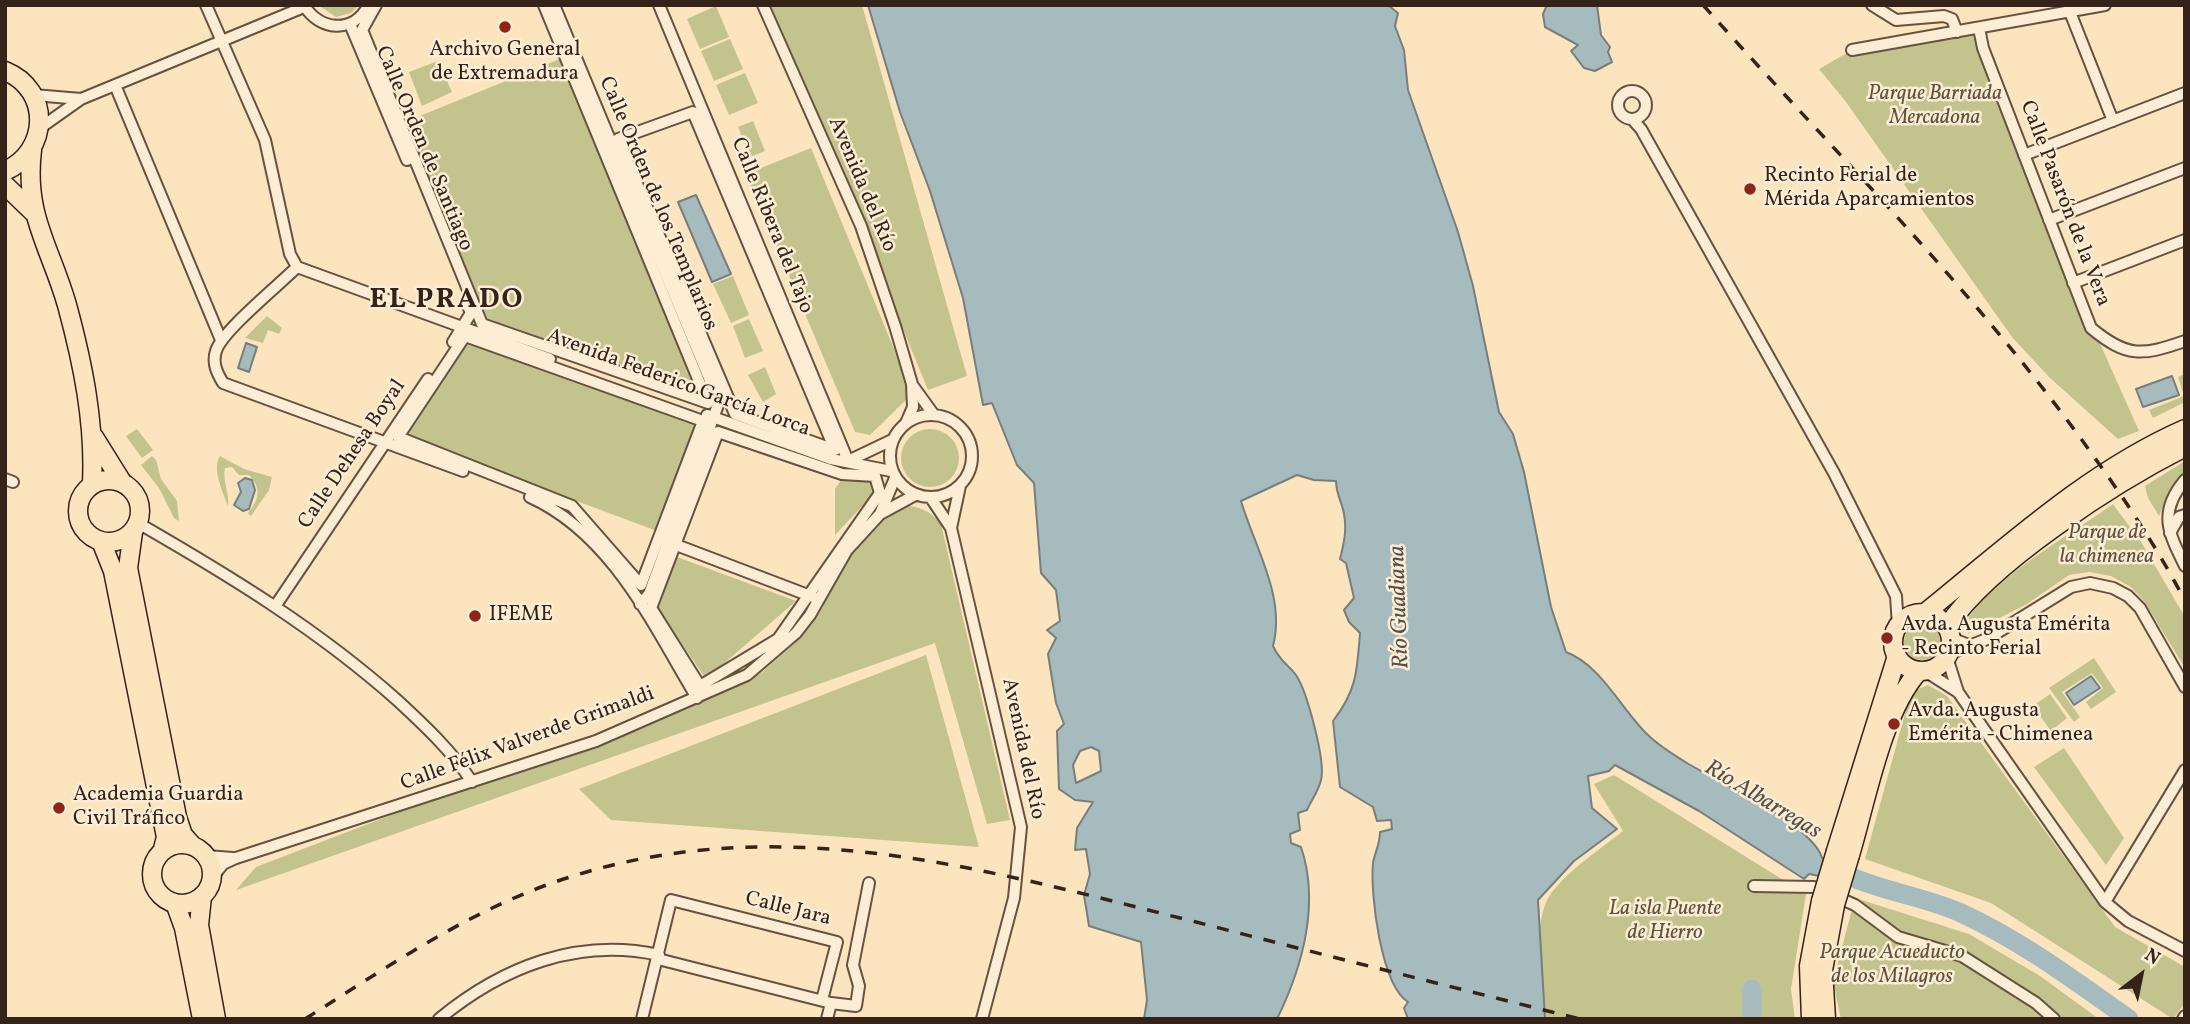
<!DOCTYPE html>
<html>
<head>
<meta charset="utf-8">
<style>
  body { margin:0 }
  #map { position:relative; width:2190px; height:1024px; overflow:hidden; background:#fce4be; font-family:Vollkorn,serif }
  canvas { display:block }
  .frame { position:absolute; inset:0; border:7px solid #352219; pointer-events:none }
  .north { position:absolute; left:2106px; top:940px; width:70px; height:70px; -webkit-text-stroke:5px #fdedd5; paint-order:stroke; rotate:32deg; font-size:19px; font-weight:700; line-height:28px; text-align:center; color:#352219 }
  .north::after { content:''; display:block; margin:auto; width:24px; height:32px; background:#352219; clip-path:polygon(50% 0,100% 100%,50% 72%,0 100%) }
</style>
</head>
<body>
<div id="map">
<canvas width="2190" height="1024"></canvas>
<div class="frame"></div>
<div class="north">N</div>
</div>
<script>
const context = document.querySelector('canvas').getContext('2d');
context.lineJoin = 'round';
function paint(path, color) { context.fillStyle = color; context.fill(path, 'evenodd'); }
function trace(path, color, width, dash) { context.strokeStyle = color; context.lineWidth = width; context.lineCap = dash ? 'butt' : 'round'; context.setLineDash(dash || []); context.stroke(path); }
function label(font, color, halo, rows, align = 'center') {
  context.font = font + ' Vollkorn,serif'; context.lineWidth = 5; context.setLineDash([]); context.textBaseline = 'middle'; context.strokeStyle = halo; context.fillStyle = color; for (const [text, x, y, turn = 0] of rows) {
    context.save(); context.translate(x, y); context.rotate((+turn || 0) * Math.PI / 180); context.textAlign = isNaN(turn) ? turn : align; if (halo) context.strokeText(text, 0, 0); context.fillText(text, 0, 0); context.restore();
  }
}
paint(new Path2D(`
  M318 5H359L351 13 336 17Z
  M770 5H862L967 376 928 390Z
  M716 6 729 37 700 49 687 19Z
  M1979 28 2073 283 2139 431 2118 439 2049 377 2012 337 1846 102 1819 69 1852 50Z
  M730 39 743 69 714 81 701 51Z
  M560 59 697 393 490 324 405 122Z
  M438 61 452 92 422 106 409 72Z
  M745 73 758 103 729 115 716 85Z
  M753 121 765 151 750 157 738 127Z
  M811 148 906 378 904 379 908 398 870 435 855 432 746 174Z
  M733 276 749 315 731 323 713 284Z
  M267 316 282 328 279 334 268 330 263 343 245 338Z
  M749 319 763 351 745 358 733 326Z
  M470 340 700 425 657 531 405 437Z
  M765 367 776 394 763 402 748 375Z
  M2185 374V402L2153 418 2149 410 2184 396 2178 377Z
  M137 429 153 450 142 458 126 436Z
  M901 458a29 29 0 1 1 58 0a29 29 0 1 1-58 0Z
  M152 456 156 460 161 479 177 501 179 521 174 518 159 488 141 465Z
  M220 456 244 469 272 477 269 490 251 516 248 513C259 500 262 488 249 475H239L232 467 225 468C222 481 230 493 228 507 224 493 211 470 220 456Z
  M2185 461V475L2168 495 2159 516 2148 498 2145 486Z
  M843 477 871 479 872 496 835 535V489Z
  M2113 504 2141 542 2185 617V668L2144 601 2131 587 2111 576 2089 572 2069 575 2027 604 1968 634 1965 623C1995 576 2067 537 2113 504Z
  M901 505C917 506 931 510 941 524L1010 820 987 824 935 643 236 890 256 867 761 673 796 642 822 609 845 560 887 512Z
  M677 557 796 601 706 679 658 609Z
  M1904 642a18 18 0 1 1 36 0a18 18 0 1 1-36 0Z
  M926 655 979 847 611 820 579 789Z
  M2094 658 2116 692 2091 709 2086 702 2103 688 2092 673 2062 692 2080 717 2074 722 2049 688Z
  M1928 685 1947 696 2115 927 2185 967V1003L2173 1019 1991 903 1865 859 1911 692Z
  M2050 694 2067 718 2051 731 2033 706Z
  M2064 748 2124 838 2106 865 2034 767Z
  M1614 775 1806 894 1791 989 1795 1019H1544C1543 984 1533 938 1545 905 1554 879 1601 849 1623 831L1594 784Z
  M1855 898 1969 934 2040 976 2099 1019H1841L1833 981Z`), '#c3c38e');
const water = new Path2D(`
  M868 5H1388L1398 13 1395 26 1404 50 1408 90 1458 232 1473 286 1499 412 1513 434 1524 472 1551 607 1566 652C1601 665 1621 709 1648 735 1659 746 1674 755 1687 763 1718 782 1814 826 1822 858L1872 886 1809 874 1804 879 1699 811 1615 765 1609 771 1588 776 1592 808 1617 829 1574 861 1538 900 1545 1019H1408L1404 1008 1408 1002C1381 985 1370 894 1373 863 1375 852 1380 844 1380 832L1392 829 1391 820 1377 821 1373 807 1340 787 1333 721C1357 690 1357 671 1360 633L1349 622 1344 610 1354 598 1346 563 1340 559C1344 543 1347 530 1344 514 1342 502 1336 494 1336 481L1314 480 1297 475 1241 501C1255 548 1286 597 1273 646 1281 663 1287 663 1296 675 1307 691 1326 762 1321 780 1319 790 1311 801 1307 810L1298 813 1300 830 1290 834 1291 843 1301 847C1320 903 1303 966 1277 1019H1144L1147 1000 1141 942 1089 926 1084 895 1090 874 1086 849 1075 850 1077 828 1093 802 1075 800 1059 789 1057 731 1064 724 1056 703 1048 654 1056 638 1047 630 1060 621 1056 590 1041 573 1034 483 1017 465 992 403 983 405 963 298 930 191 900 112ZM1091 747 1099 751 1101 771 1076 783 1073 765 1080 751Z
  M1547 5H1597L1601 35 1610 47 1608 52 1612 62 1595 71 1584 68 1571 51 1578 45 1545 27 1543 14Z
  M696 195 731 274 712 282 678 202Z
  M246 343 257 347 249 372 238 368Z
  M2172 376 2179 395 2143 407 2136 389Z
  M245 478 252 480 255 490 249 509 243 511 234 505 241 492 238 483Z
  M2091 676 2100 688 2074 705 2066 693Z`);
paint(water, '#a5bbbd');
trace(water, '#787e7b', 2);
trace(new Path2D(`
  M1849 876C1885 892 1926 897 1961 913 2022 941 2075 981 2129 1019
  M1752 989V1019`), '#a5bbbd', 19);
const street = new Path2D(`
  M206 5 265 140 290 254 297 267
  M304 5C319 31 353 34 368 6
  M376 5 362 30 482 324 708 403 544 5
  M554 5 719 402 649 594 640 604
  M659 5 848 461
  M763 5 861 226 895 326 912 384 913 407 906 423
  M1872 5 1896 20 1944 16 1952 19 1957 32
  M2070 12 2113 121
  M350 24 407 160
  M1979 28 1983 48 2091 328C2127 358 2142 356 2185 341
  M1852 50 2105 5
  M115 85 221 340
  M1618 105a14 14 0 1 1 28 0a14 14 0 1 1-28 0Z
  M34 95 81 99
  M693 112 835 450 735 414 618 139Z
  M1632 119 1641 129 1834 473 1896 596 1898 626
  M40 128 81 99 304 7
  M2024 155 2185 93
  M2049 220 2185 168
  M297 267C279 285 222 331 216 351 212 363 217 373 223 383L463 471
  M297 267 550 359
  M2073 283 2185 240
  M465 336 703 421 641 585 572 506 398 437Z
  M453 342 471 313 466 301
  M913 386 934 415
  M890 456a41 41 0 1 1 82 0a41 41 0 1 1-82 0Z
  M707 415 831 459 891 471
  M718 432 842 474 875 476 880 493 778 639 700 686 651 608Z
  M848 461 892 440
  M5 479 13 482
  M2185 480C2158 512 2168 532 2185 566
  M530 497C612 534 653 625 697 698
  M931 498 951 528 1021 827 1014 898 982 1019
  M880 514 895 478
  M138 523C230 576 317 629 397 700 424 725 452 751 472 782
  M951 528 960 486
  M2170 533 2179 517 2185 515
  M671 543 813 597
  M276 605 428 379
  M1951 638 1971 646
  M1949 654 1987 639 2071 587 2090 583 2113 588 2128 596 2140 608 2185 687
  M1947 657 1958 692 2105 902 2128 921 2185 951
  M1925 671 1958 692
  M206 856 233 858
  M212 878 223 864 236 858 596 741 747 675 796 633 810 615 847 550 880 514 915 495
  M1754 886 1814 887 1855 905 1898 937 1962 956 2036 1003 2054 1019
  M2105 902 2185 770
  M658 959 831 1003
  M439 1019C502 967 578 937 659 955
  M642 1019 671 900 837 942 822 1000
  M827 1019 831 1003 856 1006 859 986 853 965 869 883
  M2183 1019 2185 1016`);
const primary = new Path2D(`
  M5 71C52 90 49 152 5 171
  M32 150C24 215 50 246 67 305 83 364 95 423 92 484
  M5 185 33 212
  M94 437 122 482
  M78 511a31 31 0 1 1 62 0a31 31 0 1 1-62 0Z
  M133 532 128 568 177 817 183 835 192 845
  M101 541 113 571 166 837 163 849
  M1893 642a29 29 0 1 1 58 0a29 29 0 1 1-58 0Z
  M1925 613C2007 547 2087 472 2185 429
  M1947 627C1989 563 2116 482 2185 447
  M152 874a30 30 0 1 1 60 0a30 30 0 1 1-60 0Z
  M1836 851 1897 656
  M1850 855C1866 802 1882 711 1919 671
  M202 896 199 925 216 1019
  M175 903 184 928 202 1019
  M1811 1019 1809 966 1821 901
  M1826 1019 1823 970 1835 905`);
trace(street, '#675242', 14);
trace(primary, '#352219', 21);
trace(street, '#fdedd5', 10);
trace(primary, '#fce4be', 18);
trace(new Path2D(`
  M1703 5C1830 147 1965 281 2079 436 2117 488 2155 543 2185 601
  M305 1019C389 966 474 907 570 877 783 809 987 870 1196 922 1324 955 1452 987 1580 1019`), '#352219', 3.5, [12, 12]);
const primaryBridge = new Path2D(`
  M1821 901 1836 851
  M1835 905 1850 855`);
trace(primaryBridge, '#352219', 21, []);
trace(primaryBridge, '#fce4be', 18);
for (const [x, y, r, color] of [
  [505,27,7,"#8f2418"],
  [1750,189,7,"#8f2418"],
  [475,616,7,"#8f2418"],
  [1887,638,7,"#8f2418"],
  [1894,724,7,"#8f2418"],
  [59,808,7,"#8f2418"]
]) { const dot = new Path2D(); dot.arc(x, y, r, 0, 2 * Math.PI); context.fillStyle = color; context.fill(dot); trace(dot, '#fdedd5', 2.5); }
label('21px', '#352219', '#fdedd5', [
  ["Archivo General",505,51,"center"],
  ["de Extremadura",505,75,"center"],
  ["Recinto Ferial de",1764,177],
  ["Mérida Aparcamientos",1764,201],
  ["IFEME",489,616],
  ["Avda. Augusta Emérita",1901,626],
  ["- Recinto Ferial",1901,650],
  ["Avda. Augusta",1908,712],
  ["Emérita - Chimenea",1908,736],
  ["Academia Guardia",73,796],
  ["Civil Tráfico",73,820]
], 'left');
label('italic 21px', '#60523c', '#fdedd5', [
  ["Parque Barriada",1935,95],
  ["Mercadona",1935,119],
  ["Parque de",2107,534],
  ["la chimenea",2107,558],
  ["La isla Puente",1665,910],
  ["de Hierro",1665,934],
  ["Parque Acueducto",1892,954],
  ["de los Milagros",1892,978]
]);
label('21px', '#352219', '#fdedd5', [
  ["Calle Orden de Santiago",423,149,67],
  ["Avenida del Río",861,185,67],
  ["Calle Orden de los Templarios",657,204,67],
  ["Calle Pasarón de la Vera",2064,204,69],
  ["Calle Ribera del Tajo",771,226,68],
  ["Avenida Federico García Lorca",678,384,20],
  ["Calle Dehesa Boyal",353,455,-56],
  ["Calle Félix Valverde Grimaldi",528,740,-20],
  ["Avenida del Río",1022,749,78],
  ["Calle Jara",788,910,14]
]);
label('italic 23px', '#57504a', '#fdedd5', [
  ["Río Guadiana",1401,607,-92],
  ["Río Albarregas",1762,801,31]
]);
context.letterSpacing = '2px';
label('bold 28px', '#352219', '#fdedd5', [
  ["EL PRADO",447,302]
]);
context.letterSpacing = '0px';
</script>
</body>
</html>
